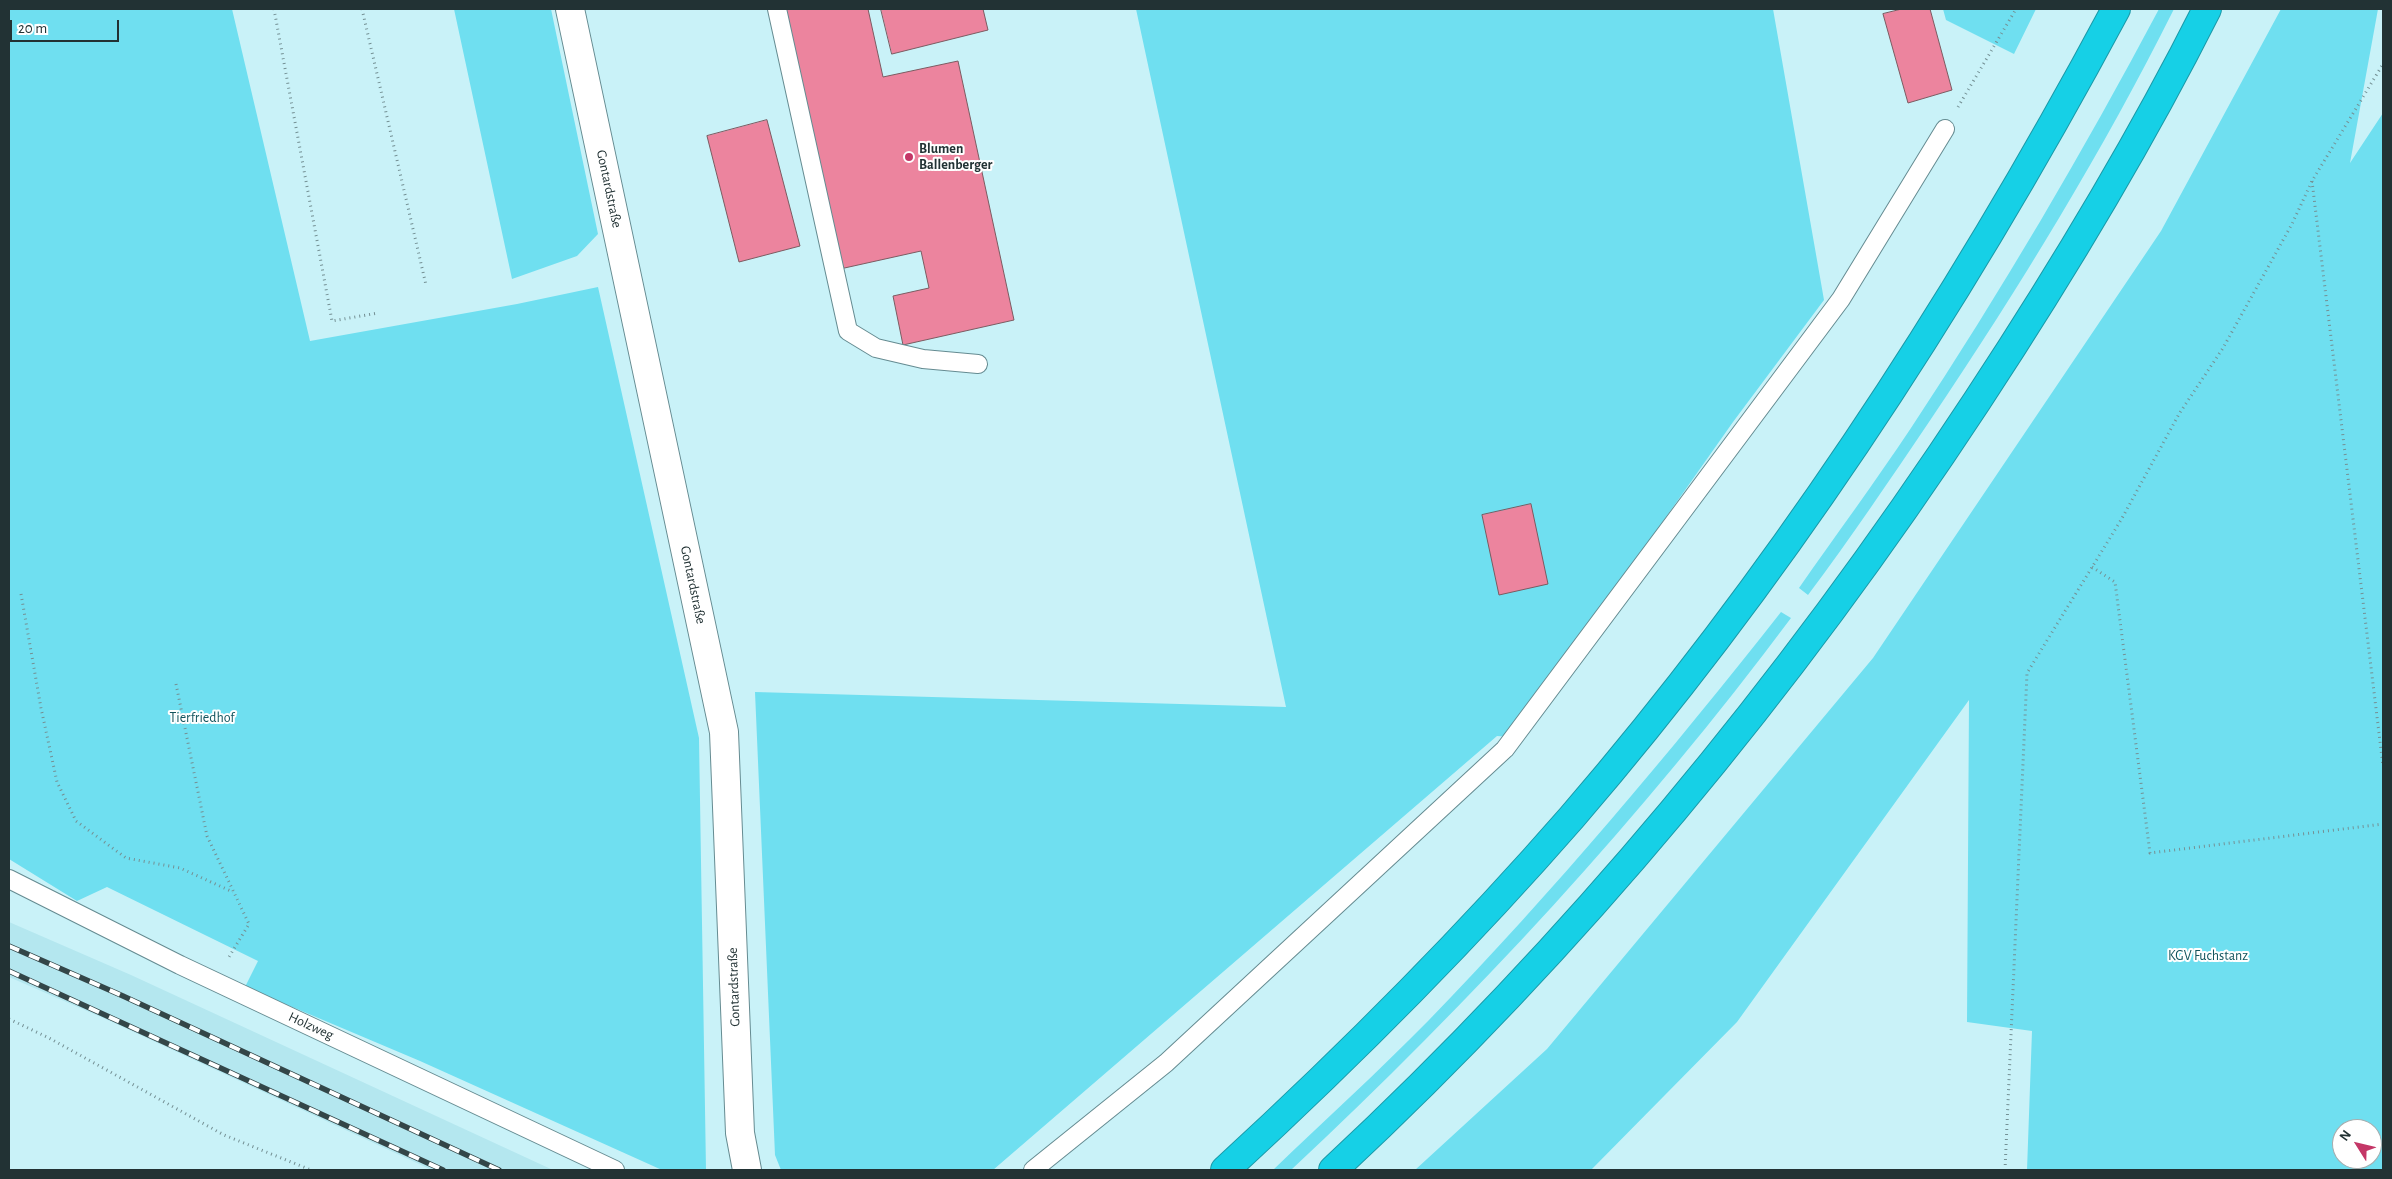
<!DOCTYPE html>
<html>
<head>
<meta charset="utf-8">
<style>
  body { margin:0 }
  #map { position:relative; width:2392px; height:1179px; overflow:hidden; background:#c9f2f8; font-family:"Alegreya Sans",sans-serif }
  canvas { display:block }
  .frame { position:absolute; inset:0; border:10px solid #223234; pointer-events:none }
  .north { position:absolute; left:2332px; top:1119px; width:50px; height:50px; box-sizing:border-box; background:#fff; border:1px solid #a7adae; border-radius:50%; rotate:306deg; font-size:14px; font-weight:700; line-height:20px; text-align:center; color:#223234 }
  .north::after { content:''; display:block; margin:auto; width:18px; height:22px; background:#c43767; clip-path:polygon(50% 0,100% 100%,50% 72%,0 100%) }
  .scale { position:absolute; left:10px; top:20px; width:109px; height:22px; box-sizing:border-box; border:2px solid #223234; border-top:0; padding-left:6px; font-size:15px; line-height:18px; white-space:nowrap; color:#223234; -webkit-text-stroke:4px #fff; paint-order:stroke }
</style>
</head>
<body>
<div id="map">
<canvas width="2392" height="1179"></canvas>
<div class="frame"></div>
<div class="north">N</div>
<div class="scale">20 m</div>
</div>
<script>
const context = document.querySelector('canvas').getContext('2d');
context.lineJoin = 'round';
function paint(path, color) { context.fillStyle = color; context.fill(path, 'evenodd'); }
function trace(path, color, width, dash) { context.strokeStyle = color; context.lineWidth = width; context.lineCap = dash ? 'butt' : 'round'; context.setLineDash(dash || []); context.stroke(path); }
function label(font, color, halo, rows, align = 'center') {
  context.font = font + ' "Alegreya Sans",sans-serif'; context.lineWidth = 4; context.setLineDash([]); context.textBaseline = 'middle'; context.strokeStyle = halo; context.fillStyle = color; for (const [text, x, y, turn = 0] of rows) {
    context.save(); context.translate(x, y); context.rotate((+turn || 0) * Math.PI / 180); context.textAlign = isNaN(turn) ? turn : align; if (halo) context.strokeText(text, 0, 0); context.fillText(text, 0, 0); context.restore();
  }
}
paint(new Path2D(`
  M9 922 131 975 553 1170H432L110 1021 9 977Z`), '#b4e7ef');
paint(new Path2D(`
  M9 9H232L310 341 517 304 598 287 699 738 706 1170H662L420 1061 245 987 258 961 107 887 77 901 9 859Z
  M454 9H551L598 234 577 256 512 279Z
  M1136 9H1773L1824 300 1733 422 1511 737 1497 736 993 1170H781L775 1155 755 692 1286 707Z
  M1943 9H2036L2014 54 1946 20Z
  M2159 9H2174C2103 151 2020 287 1931 419 1891 478 1851 538 1808 595L1799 588C1836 535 1875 482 1911 428 2001 292 2083 152 2159 9Z
  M2281 9H2378L2350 163 2383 113V1170H2027L2032 1031 1967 1022 1969 700 1737 1022 1591 1170H1415L1547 1049 1873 658 2161 231ZM2342 1129H2372V1159H2342Z
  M1781 612 1791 618C1642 818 1472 1001 1291 1170H1273C1325 1120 1378 1072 1429 1020 1554 891 1670 753 1781 612Z`), '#6fdff0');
const building = new Path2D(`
  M783 9H868L883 77 958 61 1014 320 903 345 893 296 929 288 921 251 840 269Z
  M881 9H983L988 30 892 54Z
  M1902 9H1930L1952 90 1908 103 1883 14Z
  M767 120 800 246 739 262 707 136Z
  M1531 504 1548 584 1499 595 1482 515Z`);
paint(building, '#ec849e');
trace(building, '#7b5b61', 1);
const service = new Path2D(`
  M777 9 848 331 876 348 923 359 978 364
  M9 879 180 965 615 1170
  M1033 1170 1166 1063 1505 749 1841 299 1945 129`);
const minor = new Path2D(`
  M570 9 724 732 740 1133 747 1170`);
const motorway = new Path2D(`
  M1225 1170C1347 1058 1463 942 1572 817 1785 570 1963 295 2116 9
  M1333 1170C1578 942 1793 681 1977 401 2060 275 2139 144 2207 9`);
trace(service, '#658b91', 20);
trace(minor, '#658b91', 30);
trace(motorway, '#1a99a8', 30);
trace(new Path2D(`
  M274 9 332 321 378 313
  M362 9 426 285
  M1958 107 2016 9
  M2312 181 2383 766
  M2092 567 2115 582 2150 853 2383 824
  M21 594 41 708 57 782 76 821 126 858 180 868 233 892
  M176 684 207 836 249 924 229 957
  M9 1019 49 1038 224 1135 311 1170
  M2005 1170 2027 673 2121 520 2179 414 2223 348 2292 224 2312 181 2383 64`), '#749094', 3, [1, 4]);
trace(service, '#fff', 18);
trace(minor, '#fff', 28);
trace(motorway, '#16d0e6', 28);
const rail = new Path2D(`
  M9 946 123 996 499 1170
  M9 971 443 1170`);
trace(rail, '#334648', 5.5);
trace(rail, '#fff', 4, [11]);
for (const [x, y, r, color] of [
  [909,157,5,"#c43767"]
]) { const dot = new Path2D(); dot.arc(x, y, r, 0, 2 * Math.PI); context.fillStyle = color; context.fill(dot); trace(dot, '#fff', 2); }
label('bold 14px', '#223234', '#fff', [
  ["Blumen",919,149],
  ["Ballenberger",919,165]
], 'left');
label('14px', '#223234', '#fff', [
  ["Gontardstraße",609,189,78],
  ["Gontardstraße",693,585,78],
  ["Gontardstraße",734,987,-92],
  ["Holzweg",311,1026,25]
]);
label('14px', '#12545d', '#fff', [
  ["Tierfriedhof",202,718],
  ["KGV Fuchstanz",2208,956]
]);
</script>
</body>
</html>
